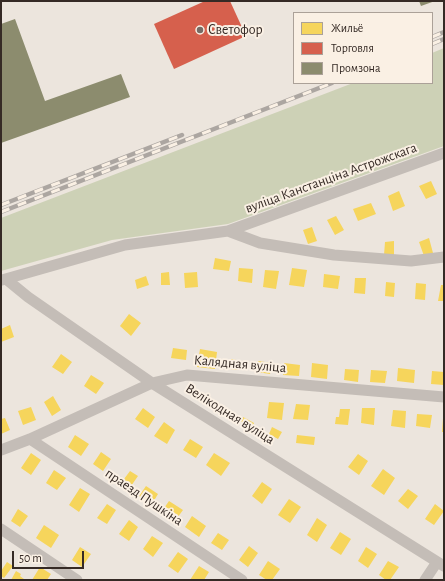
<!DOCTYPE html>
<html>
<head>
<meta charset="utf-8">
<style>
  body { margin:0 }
  #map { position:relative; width:445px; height:581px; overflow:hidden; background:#ece5dd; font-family:"Alegreya Sans",sans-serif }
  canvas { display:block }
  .frame { position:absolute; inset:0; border:2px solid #352a25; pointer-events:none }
  .legend { position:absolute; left:293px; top:12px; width:140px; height:72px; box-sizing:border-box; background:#faf0e4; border:1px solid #aba198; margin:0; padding:5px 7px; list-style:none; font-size:12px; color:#352a25 }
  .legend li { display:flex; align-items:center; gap:8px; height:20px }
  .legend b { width:20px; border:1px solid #aba198 }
  .scale { position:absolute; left:12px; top:551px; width:72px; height:18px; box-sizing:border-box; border:2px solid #352a25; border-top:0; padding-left:5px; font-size:12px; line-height:14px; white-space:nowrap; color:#352a25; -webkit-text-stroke:3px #faf0e4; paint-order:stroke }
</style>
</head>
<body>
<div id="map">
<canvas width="445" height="581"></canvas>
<div class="frame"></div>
<ul class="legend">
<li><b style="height:11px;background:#f6d55c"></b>Жильё</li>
<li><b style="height:11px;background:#d6604d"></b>Торговля</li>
<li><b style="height:11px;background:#8c8c6e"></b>Промзона</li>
</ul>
<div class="scale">50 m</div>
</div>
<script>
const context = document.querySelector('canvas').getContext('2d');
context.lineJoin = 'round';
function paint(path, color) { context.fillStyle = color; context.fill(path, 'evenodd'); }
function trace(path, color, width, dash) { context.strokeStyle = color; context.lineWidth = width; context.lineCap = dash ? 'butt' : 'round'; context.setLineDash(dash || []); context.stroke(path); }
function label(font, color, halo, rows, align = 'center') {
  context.font = font + ' "Alegreya Sans",sans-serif'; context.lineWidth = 4; context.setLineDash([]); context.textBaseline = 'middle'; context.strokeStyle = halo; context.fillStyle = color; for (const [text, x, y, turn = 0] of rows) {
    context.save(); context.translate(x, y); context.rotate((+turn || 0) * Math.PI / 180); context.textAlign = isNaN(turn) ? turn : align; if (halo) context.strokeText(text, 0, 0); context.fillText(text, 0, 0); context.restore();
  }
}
paint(new Path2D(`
  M444 48V146L228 224 112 240 1 271V218L353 83H432V53Z`), '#cdd1b6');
paint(new Path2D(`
  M431 181 437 194 426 199 419 186Z
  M399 191 405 206 393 211 388 196Z
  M371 203 376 214 358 221 353 209Z
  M336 216 344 230 335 235 327 220Z
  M312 227 317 241 308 244 303 230Z
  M429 238 433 253 424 256 419 242Z
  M394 241V255H384L385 242Z
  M215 258 231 261 229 271 213 269Z
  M239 268 253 269 252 283 238 281Z
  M292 268 307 270 304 287 289 285Z
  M265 270 279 271 276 289 263 287Z
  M169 272 170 285H161V273Z
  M197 272 198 287 185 288 184 273Z
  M324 274 340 276 338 289 323 287Z
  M146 276 149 285 137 289 135 280Z
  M355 278H366L365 294 354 293Z
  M386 282 395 283 394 297 385 296Z
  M416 283 426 284 425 300 415 299Z
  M441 285H444V301H438Z
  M129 314 141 323 131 336 120 326Z
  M10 325 14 337 1 342V329Z
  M173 348 187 350 186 360 171 358Z
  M200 349 217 352 215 369 197 367Z
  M61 354 72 362 63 374 52 367Z
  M231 359 241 361 240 370 230 369Z
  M258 361 272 363 270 374 257 372Z
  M284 363 300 365 299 376 283 375Z
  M312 363 328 365 327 379 311 377Z
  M398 368 415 370 414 383 397 381Z
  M345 369 359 370 358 382 344 380Z
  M371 370 387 371 385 383 370 382Z
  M432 371 444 372V385L431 384Z
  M91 375 104 383 96 394 84 386Z
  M53 396 61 410 52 416 44 402Z
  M269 402 284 403 282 420 267 418Z
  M296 404 310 405 308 420 293 419Z
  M31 407 36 420 23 425 18 411Z
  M143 408 155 417 148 428 135 419Z
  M362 408H375L374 425 361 423Z
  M340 409H350L348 425 335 424 336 417H339Z
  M393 410 406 411 405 428 391 426Z
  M417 414 432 415 430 428 416 426Z
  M243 417 254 423 252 428 240 421Z
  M5 418 10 430 1 434V419Z
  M443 418H444V432H442Z
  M164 422 175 430 167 444 154 436Z
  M272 427 282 432 278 439 269 434Z
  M75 435 89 444 81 456 68 447Z
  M297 435 315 437 314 445 296 443Z
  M190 439 203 447 196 458 183 450Z
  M101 452 111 459 103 471 93 464Z
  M31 453 41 460 31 475 21 468Z
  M214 453 230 463 221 476 206 465Z
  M358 454 368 461 359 475 348 467Z
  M383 469 395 478 384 495 371 486Z
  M54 470 66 478 57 490 46 483Z
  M130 471 138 476 129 489 121 483Z
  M262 482 272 489 262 504 252 496Z
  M146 486 158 494 152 504 139 496Z
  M80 488 90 494 79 512 69 505Z
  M408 489 418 496 408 509 398 501Z
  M289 499 301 507 290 523 278 515Z
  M169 501 183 510 175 521 162 511Z
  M107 504 116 510 107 524 97 518Z
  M435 504 444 511 434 525 425 519Z
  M18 509 28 516 20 527 11 521Z
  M192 516 206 526 199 537 185 527Z
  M317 518 327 525 317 542 307 535Z
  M129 520 138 527 129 541 119 534Z
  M44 525 59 535 51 548 36 538Z
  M340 532 351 539 341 555 330 548Z
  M218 533 229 540 222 550 211 543Z
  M152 536 163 543 153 557 143 549Z
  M249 546 258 553 248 567 239 560Z
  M80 547 91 554 82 567 72 560Z
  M366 547 377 554 368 568 358 561Z
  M178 552 188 559 178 573 168 566Z
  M268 561 280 569 272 580H267L259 575Z
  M388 561 399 567 390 580H386L379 575Z
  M7 562 13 566 4 578 1 576V571Z
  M199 566 209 572 204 580H190Z
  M40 567 51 574 47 580H32Z
  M16 571 21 574 20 576 24 579 23 580H11Z`), '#f6d55c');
paint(new Path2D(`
  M205 1H230L246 36 174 69 154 24Z`), '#d6604d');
paint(new Path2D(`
  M419 1H435L421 6Z
  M15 19 45 101 121 74 130 97 1 143V24Z`), '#8c8c6e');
trace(new Path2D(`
  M228 231 260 243 334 255 411 261 444 257
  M6 279 28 297 152 383 444 566
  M2 280 125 245 228 231 444 153
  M30 439 242 580
  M1 450 30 439 152 383 187 375 444 397
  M1 529 77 580
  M425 580 437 562`), '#c4bdb7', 11);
const rail = new Path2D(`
  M432 37 444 32
  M432 44 444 39
  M1 205 182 135
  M1 212 332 83`);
trace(rail, '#aca6a1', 4.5);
trace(rail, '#faf0e4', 3, [9]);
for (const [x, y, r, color] of [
  [200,30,4,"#756b65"]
]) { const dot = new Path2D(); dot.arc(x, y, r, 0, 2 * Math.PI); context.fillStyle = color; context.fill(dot); trace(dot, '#faf0e4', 1.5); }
label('14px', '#352a25', '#faf0e4', [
  ["Светофор",208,30]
], 'left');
label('14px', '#352a25', '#faf0e4', [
  ["вуліца Канстанціна Астрожскага",331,178,-20],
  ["Калядная вуліца",240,364,5],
  ["Велікодная вуліца",230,414,32],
  ["праезд Пушкіна",144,497,34]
]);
</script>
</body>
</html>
